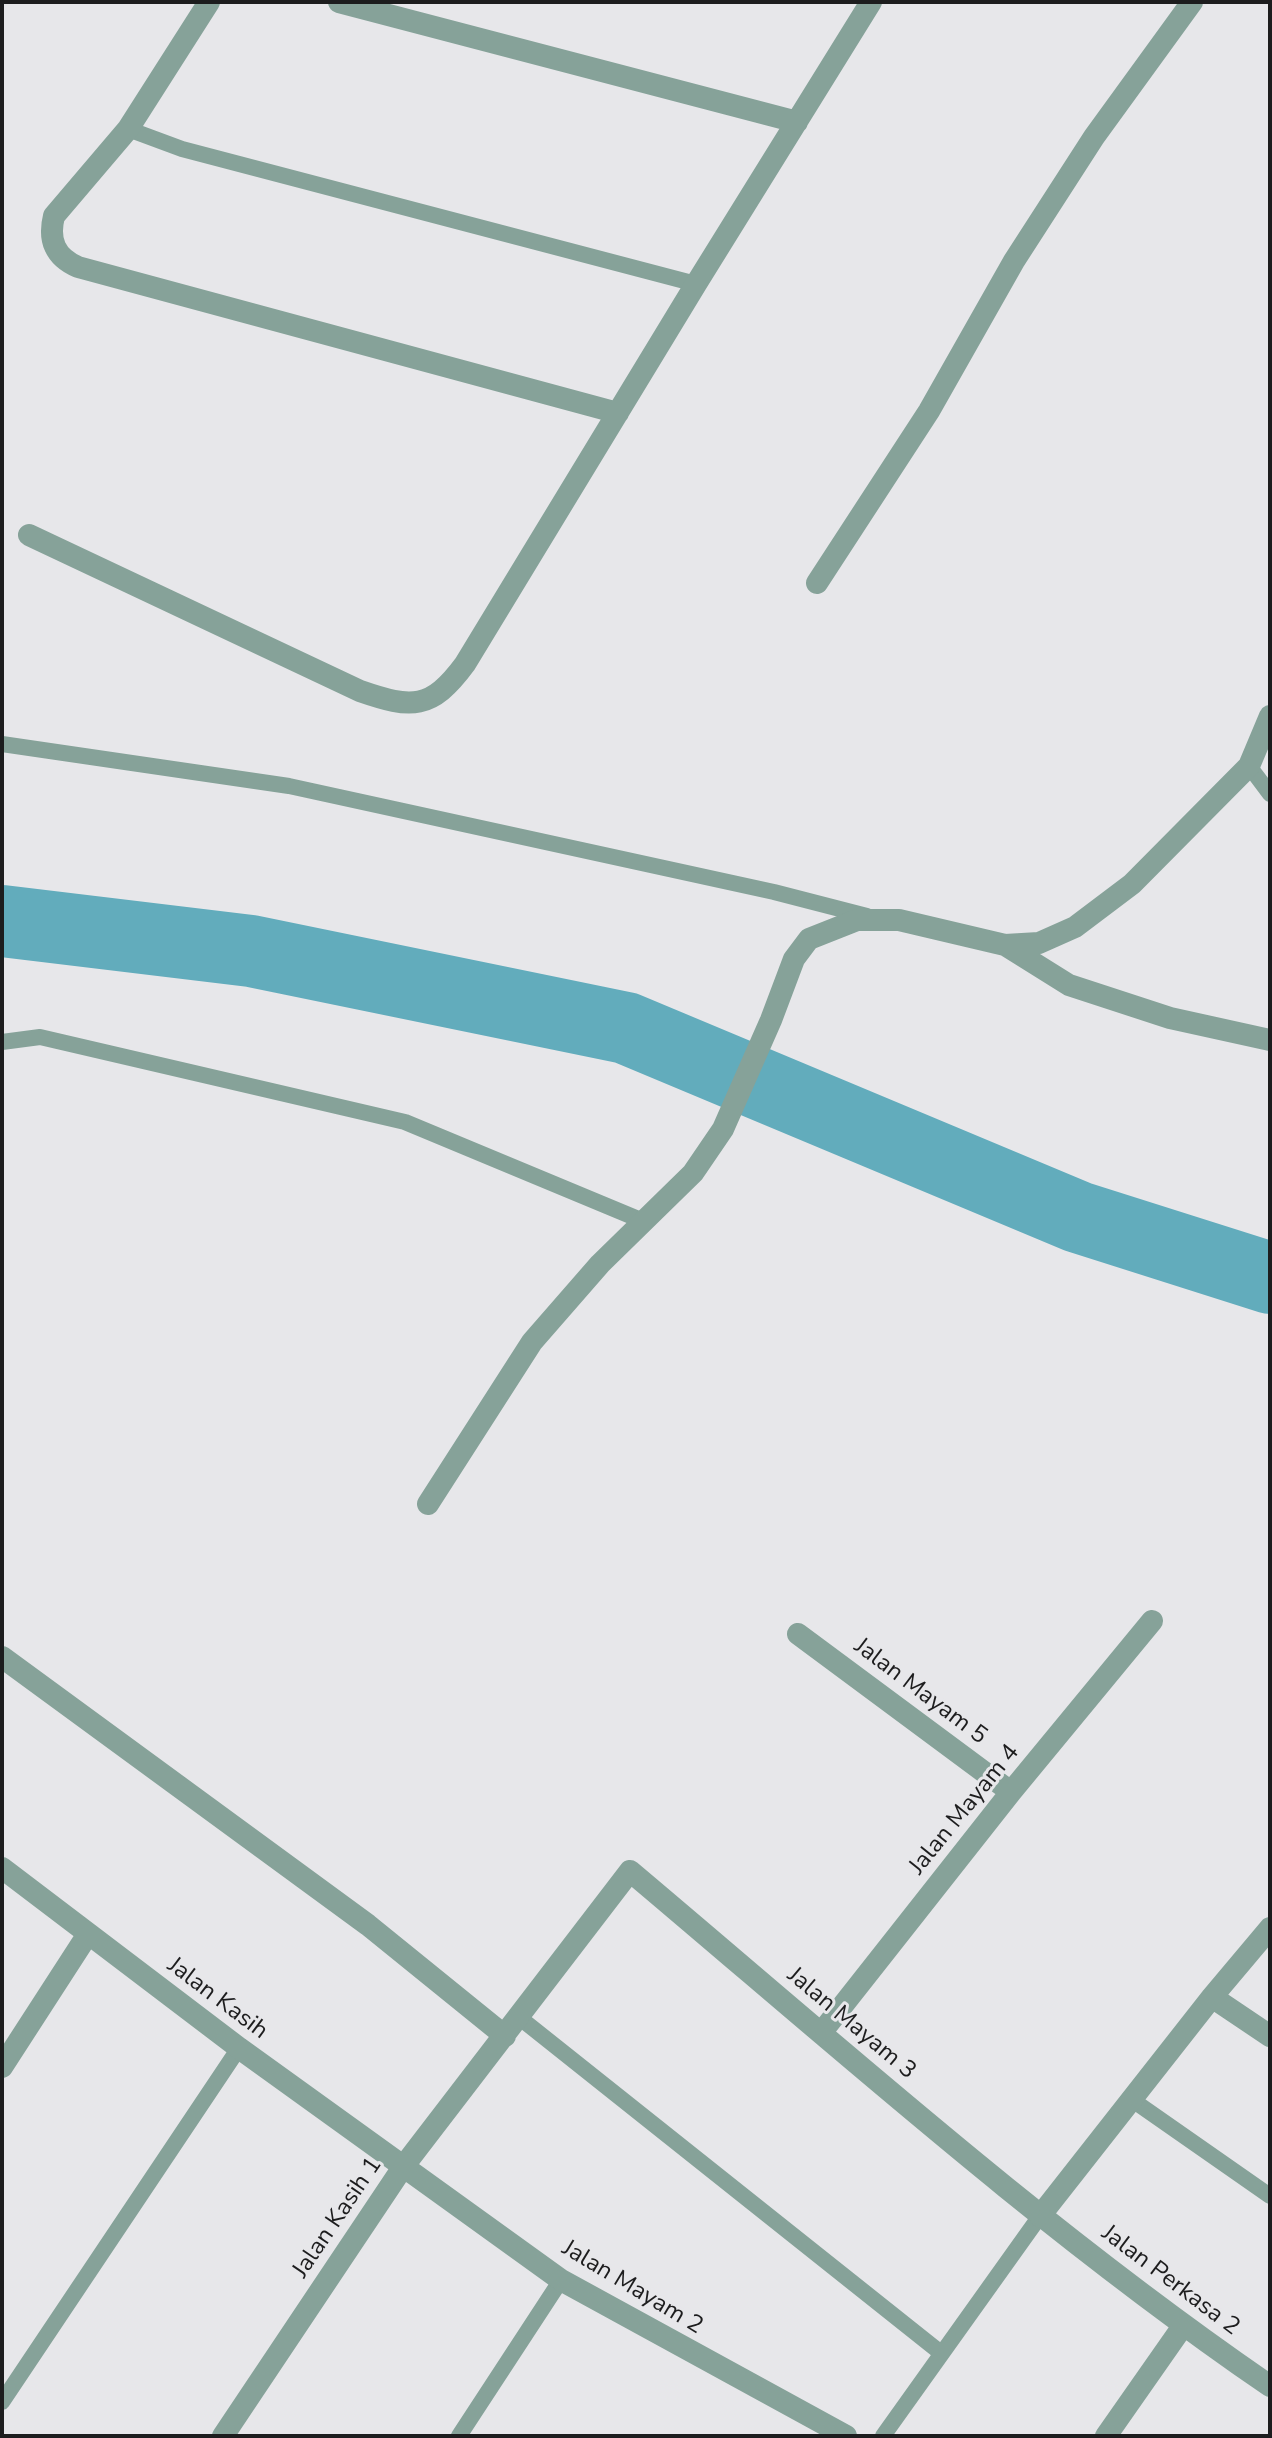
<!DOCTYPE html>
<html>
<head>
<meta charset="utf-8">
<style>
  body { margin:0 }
  #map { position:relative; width:1272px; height:2438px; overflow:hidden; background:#e7e7ea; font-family:"Nunito Sans",sans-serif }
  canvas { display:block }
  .frame { position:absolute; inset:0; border:4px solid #1d1d1e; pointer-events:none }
</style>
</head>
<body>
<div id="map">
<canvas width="1272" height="2438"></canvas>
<div class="frame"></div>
</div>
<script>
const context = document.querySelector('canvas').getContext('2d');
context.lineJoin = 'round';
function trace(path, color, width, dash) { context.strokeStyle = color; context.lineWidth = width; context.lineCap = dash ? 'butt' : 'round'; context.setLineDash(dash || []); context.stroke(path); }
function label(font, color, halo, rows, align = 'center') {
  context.font = font + ' "Nunito Sans",sans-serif'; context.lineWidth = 6; context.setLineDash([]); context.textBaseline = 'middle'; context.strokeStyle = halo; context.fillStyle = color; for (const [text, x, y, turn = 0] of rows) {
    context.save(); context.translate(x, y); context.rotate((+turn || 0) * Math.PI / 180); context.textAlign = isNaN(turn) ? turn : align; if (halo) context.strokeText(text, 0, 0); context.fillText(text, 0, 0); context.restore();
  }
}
trace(new Path2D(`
  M2 921 251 951 626 1028 1078 1217 1270 1278`), '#62acbc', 72);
trace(new Path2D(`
  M128 129 182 149 696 284
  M2 744 289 786 774 892 867 916
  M1249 766 1270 794
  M2 1042 40 1037 405 1122 643 1221
  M520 2018 941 2353
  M1131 2099 1270 2196
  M2 2402 239 2048
  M459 2436 561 2280
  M883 2436 1040 2216`), '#86a299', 16);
trace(new Path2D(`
  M209 2 128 129 54 216C48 240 55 257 78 267L618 413
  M339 2 797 122
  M29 535 360 691C412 709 431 710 465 664L696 284 871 2
  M817 583 929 411 1014 261 1094 137 1192 2
  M1005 945 1069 985 1170 1018 1270 1040
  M428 1504 532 1342 600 1264 693 1173 723 1129 771 1020 794 959 809 939 857 920H899L1005 945 1039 943 1075 927 1132 884 1249 766 1270 716
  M798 1634 1011 1792
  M2 1657 368 1925 505 2036
  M2 1868 239 2048 561 2280 846 2436
  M1212 1997 1270 2036
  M821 2033 1011 1792 1152 1621
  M2 2067 88 1934
  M1040 2216 1212 1997 1270 1928
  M223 2436 403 2167 630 1871C839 2047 1044 2231 1270 2386
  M1106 2436 1183 2326`), '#86a299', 22);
label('24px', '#1d1d1e', '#e7e7ea', [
  ["Jalan Mayam 5",920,1692,37],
  ["Jalan Mayam 4",965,1810,-51],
  ["Jalan Kasih",217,1999,37],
  ["Jalan Mayam 3",851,2024,40],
  ["Jalan Kasih 1",338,2218,-56],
  ["Jalan Perkasa 2",1170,2281,37],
  ["Jalan Mayam 2",632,2288,31]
]);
</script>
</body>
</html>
